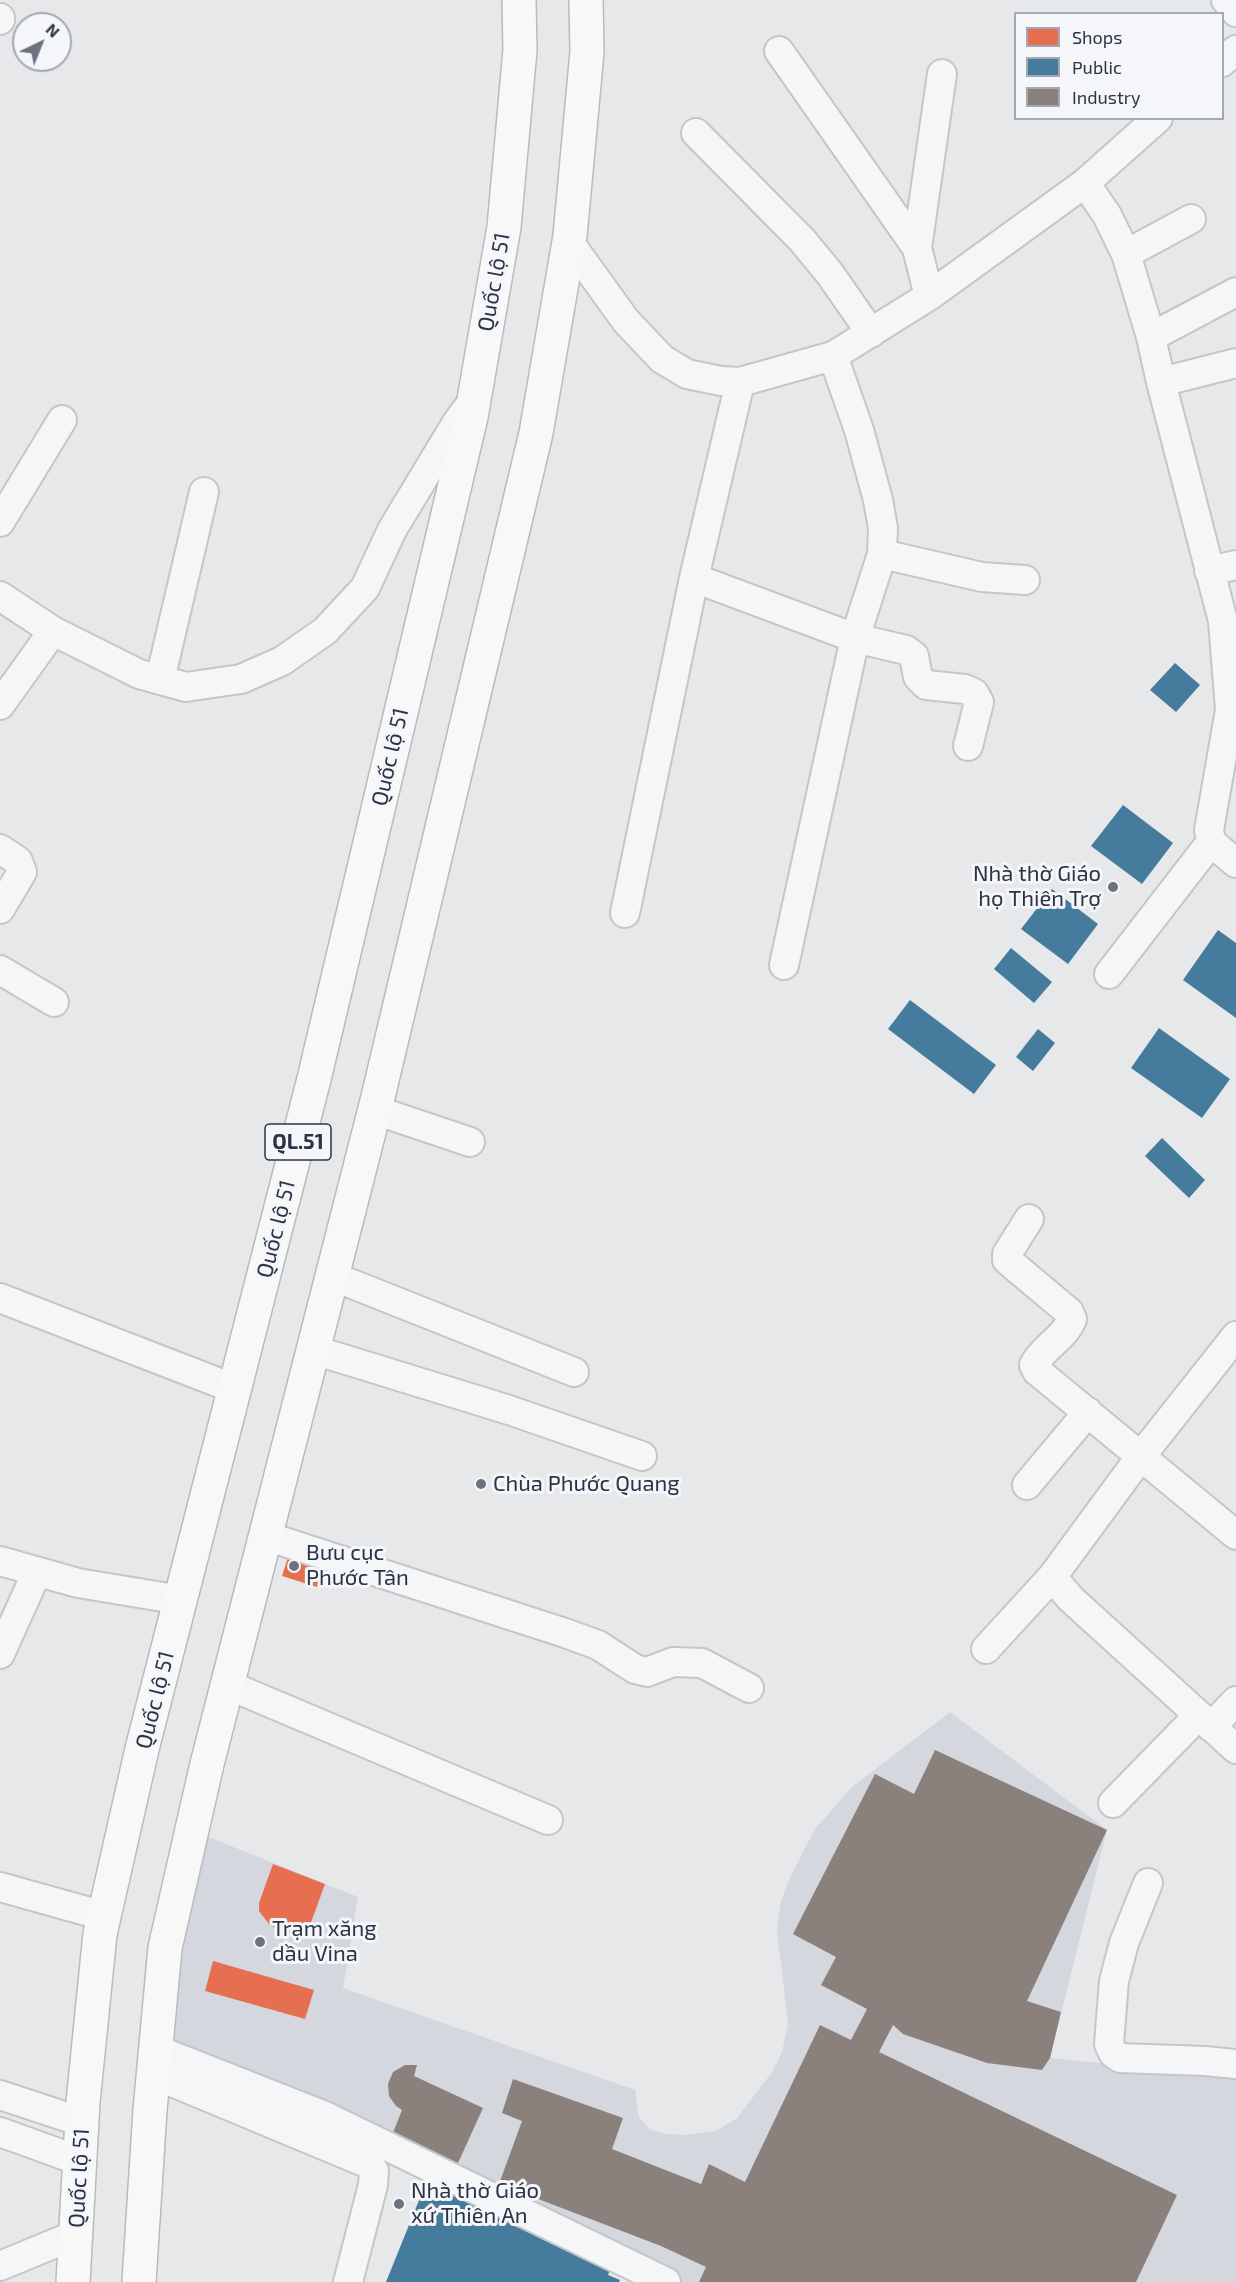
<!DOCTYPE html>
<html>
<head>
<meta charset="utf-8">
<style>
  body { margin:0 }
  #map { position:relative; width:1236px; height:2282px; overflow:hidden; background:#e6e8ea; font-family:"Exo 2",sans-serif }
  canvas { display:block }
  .legend { position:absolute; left:1014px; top:12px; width:210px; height:108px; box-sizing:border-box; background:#f4f6f9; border:2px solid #a4a8b1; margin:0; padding:8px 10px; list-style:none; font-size:18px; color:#2b3445 }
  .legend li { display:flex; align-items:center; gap:12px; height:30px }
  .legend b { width:30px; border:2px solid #a4a8b1 }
  .north { position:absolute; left:12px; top:12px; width:60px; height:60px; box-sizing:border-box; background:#f4f6f9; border:2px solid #a4a8b1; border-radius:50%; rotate:43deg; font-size:16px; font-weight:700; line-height:24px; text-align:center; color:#2b3445 }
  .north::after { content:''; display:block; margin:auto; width:21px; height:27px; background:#6c737f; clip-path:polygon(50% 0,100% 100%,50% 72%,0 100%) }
</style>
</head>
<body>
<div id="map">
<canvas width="1236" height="2282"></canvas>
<ul class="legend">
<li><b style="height:16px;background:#e76f51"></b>Shops</li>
<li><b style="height:16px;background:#457b9d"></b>Public</li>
<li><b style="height:16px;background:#8a817c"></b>Industry</li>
</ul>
<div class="north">N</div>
</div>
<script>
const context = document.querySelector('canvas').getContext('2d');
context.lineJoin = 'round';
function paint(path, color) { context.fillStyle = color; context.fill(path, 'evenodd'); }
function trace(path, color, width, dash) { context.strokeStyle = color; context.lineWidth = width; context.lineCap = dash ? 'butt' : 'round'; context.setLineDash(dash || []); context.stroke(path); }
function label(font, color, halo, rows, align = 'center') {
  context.font = font + ' "Exo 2",sans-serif'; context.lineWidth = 6; context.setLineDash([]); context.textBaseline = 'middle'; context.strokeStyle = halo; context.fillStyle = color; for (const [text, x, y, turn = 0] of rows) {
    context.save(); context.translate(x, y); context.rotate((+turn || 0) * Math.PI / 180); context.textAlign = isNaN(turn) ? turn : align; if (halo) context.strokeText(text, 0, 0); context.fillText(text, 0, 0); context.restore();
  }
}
paint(new Path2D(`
  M950 1712 1107 1830 1050 2058 1120 2065 1236 2071V2282H676L151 2042 196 1832 358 1897 343 1988 635 2090 639 2117 651 2130 667 2134 687 2135 716 2131 737 2118 773 2071 782 2052 788 2024 777 1930 781 1901 790 1877 815 1829 852 1787Z`), '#d4d7dd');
paint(new Path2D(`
  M290 1551 324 1562 317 1587 282 1576Z
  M273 1864 325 1884 305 1939 275 1928 269 1924 259 1911V1903Z
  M213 1961 314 1990 305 2019 205 1991Z`), '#e76f51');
paint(new Path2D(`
  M1175 663 1200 685 1176 712 1150 690Z
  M1123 805 1173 843 1142 884 1091 846Z
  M1052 889 1098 924 1068 964 1021 929Z
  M1218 930 1236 943V1018L1183 980Z
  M1011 948 1052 982 1034 1003 994 969Z
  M910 1000 996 1065 974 1094 888 1029Z
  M1159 1028 1230 1079 1202 1118 1131 1068Z
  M1038 1029 1055 1043 1033 1071 1016 1057Z
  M1162 1138 1205 1180 1189 1198 1145 1156Z
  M430 2173 610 2270 608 2275 620 2280 619 2282H386Z`), '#457b9d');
paint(new Path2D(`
  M935 1750 1107 1830 1027 2001 1061 2012 1050 2058 1042 2070 987 2063 903 2034 893 2025 879 2052 1177 2195 1136 2282H699L706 2267 661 2246 499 2184 522 2121 502 2113 513 2079 623 2118 612 2149 701 2184 709 2164 745 2182 820 2025 851 2040 867 2009 821 1985 836 1957 793 1934 875 1774 914 1794Z
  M405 2065H417L414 2076 483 2108 453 2174 389 2143 402 2110 396 2106 389 2096 388 2084 393 2072Z`), '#8a817c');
const minor = new Path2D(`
  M1226 0 1236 12
  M0 18V20
  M779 51 917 248
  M1222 62 1236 50
  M696 133 802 240 830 274 871 333
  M1085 183 1107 215 1126 254 1151 337 1161 382 1223 621 1230 710 1209 830 1211 842 1236 863
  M569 242 626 321 662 359 687 374 721 381 740 382 833 356 929 296 1085 183 1158 118
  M1126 254 1191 219
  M929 296 917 248 942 74
  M1151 337 1236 292
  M1161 382 1236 363
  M0 522 62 420
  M882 554 982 577 1025 580
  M1209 571 1236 565
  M694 578 855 638 906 650 914 656 918 677 926 685 965 689 974 693 979 702 968 746
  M0 596 53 631 139 674 186 687 241 679 282 661 325 631 365 588 392 530 456 424 472 402
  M160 680 204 492
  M0 705 53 631
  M0 849 18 861 22 872 0 909
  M625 913 694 578 740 382
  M784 965 855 638 882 554 883 528 878 500 859 430 833 356
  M0 970 54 1002
  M1109 974 1211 842
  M375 1110 470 1142
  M1029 1219 1007 1254V1260L1069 1312 1072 1319C1065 1338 1043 1347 1034 1365L1037 1371 1236 1535
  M332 1276 574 1372
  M0 1298 235 1389
  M1236 1336 1141 1456 1052 1577 1071 1599 1236 1749
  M314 1350 509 1410 642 1456
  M1027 1485 1088 1412
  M266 1536 565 1633 598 1645 635 1669 647 1672 673 1662 702 1663 749 1688
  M0 1561 78 1583 181 1600
  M986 1649 1052 1577
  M0 1654 37 1572
  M228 1685 548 1820
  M1211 1727 1236 1701
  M1113 1803 1198 1716
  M1148 1883 1124 1943 1114 1981 1109 2044 1113 2053 1120 2058 1205 2061 1236 2064
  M0 1887 104 1916
  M155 2049 325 2116 666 2282
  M153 2074 369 2164 374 2171 373 2185 348 2282
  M0 2095 82 2122
  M0 2132 80 2161
  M0 2266 75 2235`);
const highway = new Path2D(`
  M73 2282 83 2102 100 1934 142 1749 314 1079 471 417 504 227 520 50 519 0
  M139 2282 150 2110 165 1948 207 1764 378 1097 536 433 570 236 587 52 586 0`);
trace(minor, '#c4c6c8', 32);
trace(highway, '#b8bbbf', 36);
trace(minor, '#f5f6f7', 28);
trace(highway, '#f8f8f8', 33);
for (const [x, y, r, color] of [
  [1113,887,6,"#6c737f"],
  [481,1484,6,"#6c737f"],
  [294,1566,6,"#6c737f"],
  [260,1942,6,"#6c737f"],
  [399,2204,6,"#6c737f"]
]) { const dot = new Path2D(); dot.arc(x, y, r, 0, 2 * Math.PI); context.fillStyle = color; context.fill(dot); trace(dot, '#f4f6f9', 2); }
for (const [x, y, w] of [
  [298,1142,66]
]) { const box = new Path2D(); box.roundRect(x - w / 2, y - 18, w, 36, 4.5); context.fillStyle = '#f4f6f9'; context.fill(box); trace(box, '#2b3445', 1.5); }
label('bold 21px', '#2b3445', null, [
  ["QL.51",298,1142]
]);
label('22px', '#2b3445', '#f4f6f9', [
  ["Quốc lộ 51",494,282,-80],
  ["Quốc lộ 51",390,757,-77],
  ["Quốc lộ 51",276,1229,-76],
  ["Quốc lộ 51",155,1700,-76],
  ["Quốc lộ 51",79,2178,-87]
]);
label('22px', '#2b3445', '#f4f6f9', [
  ["Nhà thờ Giáo",1101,874,"right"],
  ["họ Thiên Trợ",1101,899,"right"],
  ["Chùa Phước Quang",493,1484],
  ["Bưu cục",306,1553],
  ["Phước Tân",306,1578],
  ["Trạm xăng",272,1929],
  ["dầu Vina",272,1954],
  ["Nhà thờ Giáo",411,2191],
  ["xứ Thiên An",411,2216]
], 'left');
</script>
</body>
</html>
